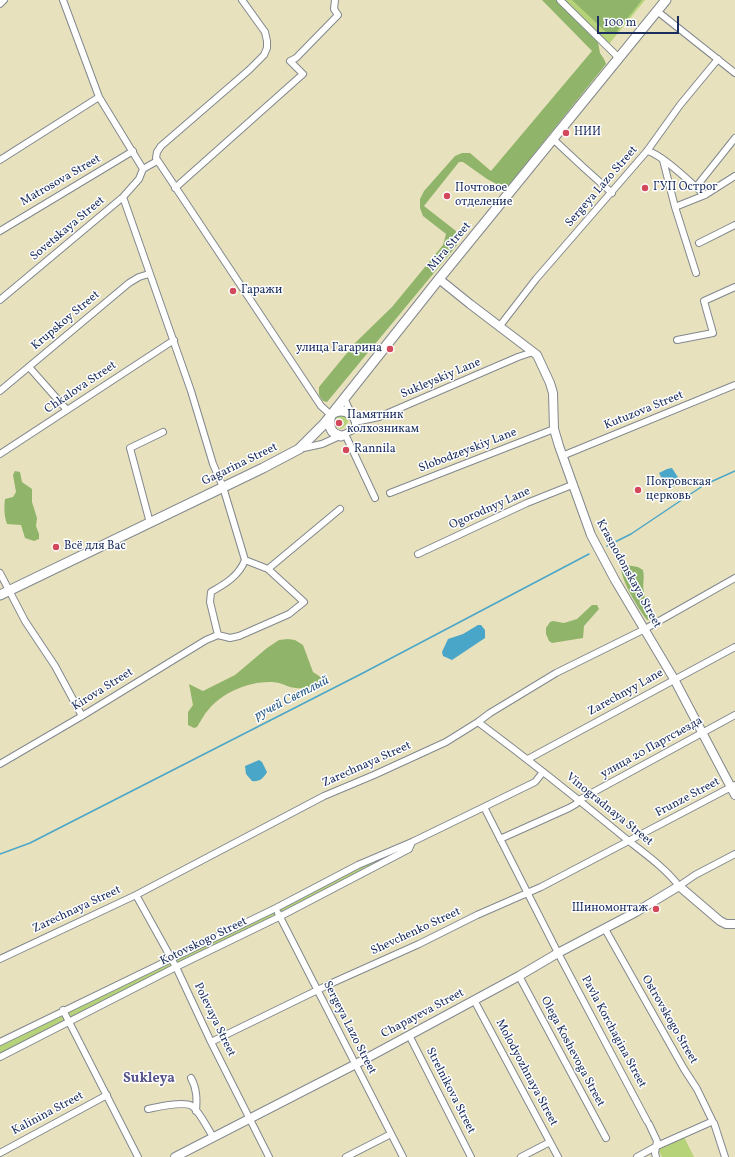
<!DOCTYPE html>
<html>
<head>
<meta charset="utf-8">
<style>
  body { margin:0 }
  #map { position:relative; width:735px; height:1157px; overflow:hidden; background:#e8e1bd; font-family:Vollkorn,serif }
  canvas { display:block }
  .scale { position:absolute; left:597px; top:16px; width:82px; height:18px; box-sizing:border-box; border:2px solid #1b2f5e; border-top:0; padding-left:5px; font-size:12px; line-height:14px; white-space:nowrap; color:#1b2f5e; -webkit-text-stroke:3px #fff; paint-order:stroke }
</style>
</head>
<body>
<div id="map">
<canvas width="735" height="1157"></canvas>
<div class="scale">100 m</div>
</div>
<script>
const context = document.querySelector('canvas').getContext('2d');
context.lineJoin = 'round';
function paint(path, color) { context.fillStyle = color; context.fill(path, 'evenodd'); }
function trace(path, color, width, dash) { context.strokeStyle = color; context.lineWidth = width; context.lineCap = dash ? 'butt' : 'round'; context.setLineDash(dash || []); context.stroke(path); }
function label(font, color, halo, rows, align = 'center') {
  context.font = font + ' Vollkorn,serif'; context.lineWidth = 3; context.setLineDash([]); context.textBaseline = 'middle'; context.strokeStyle = halo; context.fillStyle = color; for (const [text, x, y, turn = 0] of rows) {
    context.save(); context.translate(x, y); context.rotate((+turn || 0) * Math.PI / 180); context.textAlign = isNaN(turn) ? turn : align; if (halo) context.strokeText(text, 0, 0); context.fillText(text, 0, 0); context.restore();
  }
}
paint(new Path2D(`
  M564 0H645L609 44Z
  M337 413 347 417 348 422 345 426 341 429 334 427 332 419Z
  M412 842 409 849 0 1057V1042Z
  M684 1137 694 1157H662L658 1150Z`), '#b6d37a');
paint(new Path2D(`
  M542 0H556L598 42 600 53 604 59 606 64 509 185 504 188 487 179 463 162H459L424 206 456 231 457 245 332 396 327 402 323 401 319 395V387L356 342 392 307 443 245 446 234 423 216 420 208V199L424 191 455 156 462 153H470L491 171 592 51Z
  M572 0H642L615 34 607 33Z
  M15 471 20 472 22 482 32 489V502L37 518 36 526 39 534V539L34 541 25 538 21 525 7 524C4 515 4 508 5 499L13 497 16 492 13 475Z
  M621 564 638 567 643 570C645 579 642 584 644 593 645 602 651 609 652 618L647 620C638 608 619 578 621 564Z
  M592 605H597L599 609 584 626 583 638 552 643 549 641 546 634V628L550 622 553 621 564 623 577 619Z
  M288 639 295 640 303 645 313 672 325 680 324 685C314 690 301 689 290 687 285 685 278 682 272 682 250 681 223 692 209 709 204 714 201 721 197 727L194 728 188 725V712L193 705 189 684 203 691 235 675 267 648 279 640Z`), '#90b56a');
paint(new Path2D(`
  M672 468 679 479 674 486 669 488 665 485 659 473 667 469Z
  M478 625H481L485 630V638L452 660 443 656 442 652 448 639 463 634Z
  M259 760 262 762 267 772C263 779 259 782 252 781L246 774 245 766Z`), '#4aa6c9');
trace(new Path2D(`
  M607 546 631 534 704 485 735 471
  M0 854 30 843 363 673 589 554`), '#4aa6c9', 1.5);
const street = new Path2D(`
  M63 0 99 97 143 169
  M242 0 265 32 267 41V48L264 55 249 70 161 146 157 152 156 158 321 406 331 415
  M560 0 619 58
  M0 4 4 0
  M657 11 735 73
  M553 139 583 167 612 193
  M647 151C661 153 693 185 705 195
  M0 160 99 97
  M663 160 675 207 696 273
  M143 169 157 161
  M696 187 735 138
  M175 188 303 74 290 61 296 58 338 15 334 9 335 0
  M123 197 191 391 213 464 223 487 245 560C239 576 225 584 211 592L210 602 218 635
  M675 207 705 195 735 176
  M0 231 133 151
  M699 243 735 225
  M0 300 123 197 139 179 143 169
  M499 327 536 279 647 151 680 105 718 59
  M677 340 713 333 704 301 735 287
  M29 367 67 410
  M0 391 129 283 139 277 149 274
  M355 422 379 417 518 357 533 352
  M345 434 375 498
  M299 449 322 444 353 430 355 426V422L344 398
  M0 454 174 340
  M562 456 735 385
  M390 493 554 429
  M150 523 130 448 163 432
  M418 554 527 503 572 485
  M268 569 340 509
  M0 573 25 621 55 666 82 716
  M478 722C526 758 573 795 619 833 639 850 663 865 679 886L695 875 735 854
  M528 759 735 647
  M0 764 82 716 206 640 218 635 230 638 239 636 289 614 304 602 268 569 245 560
  M484 807 558 953 647 1121
  M500 839 569 808 576 804 579 800 735 715
  M136 895 176 967 211 1042 269 1157
  M278 913 403 1157
  M605 929 684 1069 697 1089 713 1122
  M0 959 136 895 324 796 374 775 446 742 478 722 490 713 556 673 645 629 735 578
  M519 976 606 1138
  M474 1000 558 1157
  M63 1010 138 1157
  M409 1035 471 1157
  M0 1042 276 908 358 865 412 842 484 807 535 782 543 772
  M211 1042 332 983 419 944 477 915 541 887 735 785
  M0 1057 176 967 279 917 409 849 412 842
  M191 1078C197 1089 197 1099 196 1111
  M148 1109C158 1107 183 1101 192 1106 199 1111 208 1129 213 1137
  M649 1124 657 1141 655 1153 656 1157
  M0 1153 107 1095
  M346 1157 391 1134
  M521 1157 550 1142
  M637 1157 657 1146 711 1122 714 1123 725 1157`);
const secondary = new Path2D(`
  M439 279 470 304 537 355 550 383 553 393 554 429 559 446 591 535 615 580 674 679 735 795
  M175 1157 356 1064 519 976 558 953 636 912 679 886 720 921 726 924H735`);
const primary = new Path2D(`
  M332 414C338 410 344 410 350 414
  M331 415C328 425 330 434 341 436
  M0 595 263 468 299 449 324 424 439 279 666 0`);
trace(street, '#82888e', 8);
trace(secondary, '#82888e', 10);
trace(primary, '#82888e', 11);
trace(street, '#fff', 6);
trace(secondary, '#fff', 8);
trace(primary, '#fff', 9);
for (const [x, y, r, color] of [
  [566,133,4,"#d1495b"],
  [645,188,4,"#d1495b"],
  [447,196,4,"#d1495b"],
  [233,291,4,"#d1495b"],
  [390,349,4,"#d1495b"],
  [339,423,4,"#d1495b"],
  [346,450,4,"#d1495b"],
  [638,490,4,"#d1495b"],
  [56,547,4,"#d1495b"],
  [656,909,4,"#d1495b"]
]) { const dot = new Path2D(); dot.arc(x, y, r, 0, 2 * Math.PI); context.fillStyle = color; context.fill(dot); trace(dot, '#fff', 1.5); }
label('12px', '#1b2f5e', '#fff', [
  ["НИИ",574,133],
  ["ГУП Острог",653,188],
  ["Почтовое",455,189],
  ["отделение",455,203],
  ["Гаражи",241,291],
  ["улица Гагарина",382,349,"right"],
  ["Памятник",347,416],
  ["колхозникам",347,430],
  ["Rannila",354,450],
  ["Покровская",646,483],
  ["церковь",646,497],
  ["Всё для Вас",64,547],
  ["Шиномонтаж",648,909,"right"]
], 'left');
label('12px', '#1b2f5e', '#fff', [
  ["Matrosova Street",61,181,-30],
  ["Sergeya Lazo Street",602,187,-49],
  ["Sovetskaya Street",68,229,-40],
  ["Mira Street",450,247,-50],
  ["Krupskoy Street",66,321,-40],
  ["Sukleyskiy Lane",441,379,-23],
  ["Chkalova Street",81,388,-34],
  ["Kutuzova Street",644,411,-22],
  ["Slobodzeyskiy Lane",468,451,-21],
  ["Gagarina Street",240,465,-26],
  ["Ogorodnyy Lane",490,509,-24],
  ["Krasnodonskaya Street",628,574,61],
  ["Kirova Street",103,690,-32],
  ["Zarechnyy Lane",626,693,-29],
  ["улица 20 Партсъезда",652,748,-29],
  ["Zarechnaya Street",367,765,-24],
  ["Frunze Street",688,798,-28],
  ["Vinogradnaya Street",609,810,39],
  ["Zarechnaya Street",77,910,-25],
  ["Shevchenko Street",416,932,-25],
  ["Kotovskogo Street",204,942,-26],
  ["Chapayeva Street",423,1014,-28],
  ["Polevaya Street",214,1020,64],
  ["Ostrovskogo Street",669,1020,60],
  ["Sergeya Lazo Street",349,1028,63],
  ["Pavla Korchagina Street",613,1032,62],
  ["Olega Koshevoga Street",572,1052,62],
  ["Molodyozhnaya Street",526,1073,62],
  ["Strelnikova Street",450,1091,63],
  ["Kalinina Street",48,1114,-28]
]);
label('italic 13px', '#2e5f89', '#fff', [
  ["ручей Светлый",292,699,-27]
]);
label('bold 14px', '#56548a', '#fff', [
  ["Sukleya",149,1079]
]);
</script>
</body>
</html>
